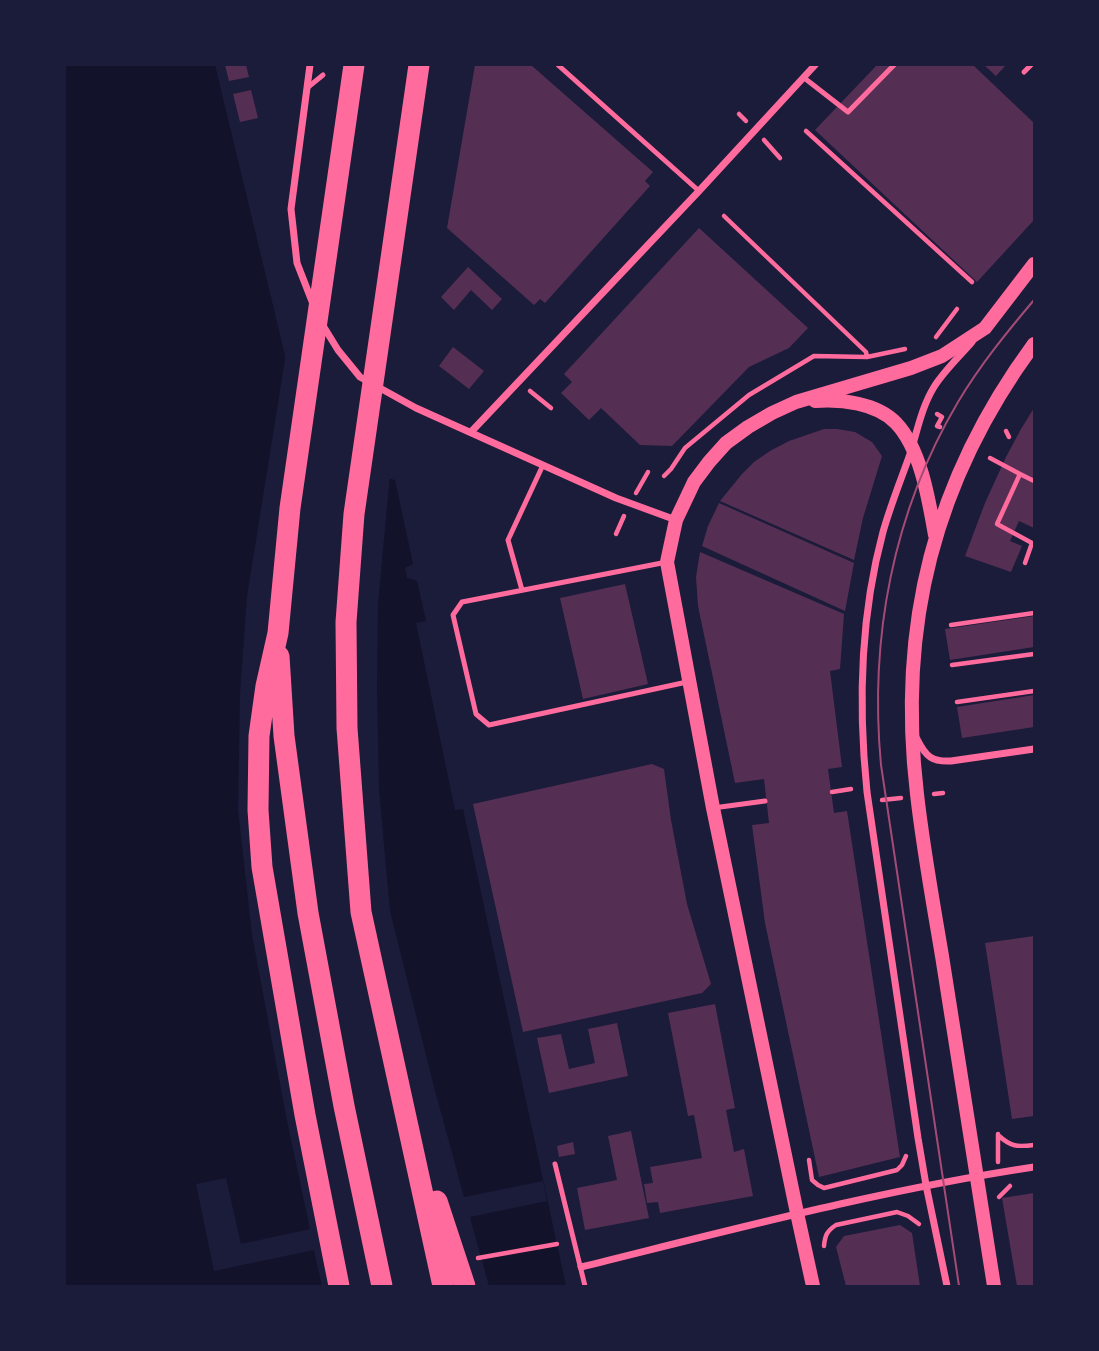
<!DOCTYPE html>
<html>
<head>
<meta charset="utf-8">
<style>
  body { margin:0 }
  #map { position:relative; width:1099px; height:1351px; overflow:hidden; background:#1b1b3a; font-family:"Times New Roman",serif }
  canvas { display:block }
  .frame { position:absolute; inset:0; border:66px solid #1b1b3a; pointer-events:none }
</style>
</head>
<body>
<div id="map">
<canvas width="1099" height="1351"></canvas>
<div class="frame"></div>
</div>
<script>
const context = document.querySelector('canvas').getContext('2d');
context.lineJoin = 'round';
function paint(path, color) { context.fillStyle = color; context.fill(path, 'evenodd'); }
function trace(path, color, width, dash) { context.strokeStyle = color; context.lineWidth = width; context.lineCap = dash ? 'butt' : 'round'; context.setLineDash(dash || []); context.stroke(path); }
paint(new Path2D(`
  M65 65H215L310 459 395 480 413 564 405 568 407 578 417 581 426 621 416 623 455 810 463 809 566 1286H65Z`), '#12122b');
paint(new Path2D(`
  M287 347 313 456 390 475 378 604 377 689 379 789 390 911 433 1083 464 1197 543 1181 547 1201 470 1217 489 1286H322L314 1250 214 1271 196 1184 226 1178 241 1244 310 1229 287 1121 252 935 238 810 240 693 247 596Z`), '#1b1b3a');
paint(new Path2D(`
  M225 65H246L249 77 229 81Z
  M475 65H531L653 172 645 181 650 186 545 303 540 299 534 305 447 228Z
  M877 65H973L1034 123V220L977 282 815 130Z
  M984 65H1006L996 76Z
  M251 90 258 118 240 122 233 94Z
  M699 228 808 328 789 348 749 367 672 446 640 445 601 408 589 420 561 393 572 382 564 374Z
  M468 267 502 299 492 310 471 290 454 310 441 297Z
  M453 347 484 371 469 389 439 366Z
  M1034 408V486L1033 489 1034 490V528L1019 521 1010 541 1022 546 1011 572 965 556 985 503 1006 457 1021 429Z
  M824 429H837L855 432 872 442 882 456 863 518 854 560 720 501 742 474 754 462 770 451 789 441Z
  M719 503 854 563 845 611 702 546 708 526Z
  M700 552 844 614 840 669 830 671 842 767 828 769 834 813 847 811 900 1157 819 1177 765 923 752 825 769 823 764 779 735 783 698 606 696 577Z
  M625 584 648 684 583 699 560 598Z
  M1034 616V647L950 660 945 629Z
  M1034 695V727L962 738 957 707Z
  M652 764 664 769 671 820 687 904 711 984 702 993 523 1032 473 804Z
  M1034 936V1116L1012 1119 985 943Z
  M715 1004 735 1108 726 1110 734 1152 744 1149 753 1196 660 1213 658 1202 647 1203 644 1184 653 1183 650 1167 702 1158 694 1115 688 1116 668 1013Z
  M617 1023 628 1076 549 1093 537 1038 561 1034 569 1069 595 1063 588 1029Z
  M631 1131 649 1218 585 1230 577 1188 617 1180 608 1136Z
  M573 1142 575 1154 559 1157 557 1146Z
  M1034 1193V1286H1017L1002 1198Z
  M900 1225 912 1233 920 1286H846L836 1247 844 1236Z`), '#542f53');
trace(new Path2D(`
  M739 114 746 121
  M806 131 972 282
  M764 140 780 158
  M724 216 866 352 867 357
  M936 337 957 309
  M530 391 551 408
  M937 414 942 417 937 426 940 427
  M1006 431 1009 437
  M990 458 1020 474 997 524 1032 543 1025 563
  M1020 474 1034 481
  M664 476 671 469 685 448 749 395 814 356 867 357 905 349
  M636 493 648 472
  M616 534 624 516
  M951 625 1034 613
  M952 665 1034 654
  M957 702 1034 691
  M832 792 851 789
  M934 794 943 793
  M882 800 901 798
  M998 1135C1011 1147 1017 1147 1034 1145
  M809 1160 812 1180 818 1185 824 1188 897 1170 902 1165 906 1156
  M998 1162V1134
  M999 1197 1010 1186
  M824 1246C825 1235 827 1231 836 1225L897 1212 908 1216 919 1224
  M478 1258 557 1244`), '#ff6b9d', 4.5);
trace(new Path2D(`
  M558 65 699 191
  M1024 72 1031 65
  M803 77 848 112 894 65
  M307 88 323 75
  M667 562 462 602 453 615 476 714 489 725 687 682
  M522 590 508 540 543 465
  M713 808 765 801
  M555 1164 585 1286`), '#ff6b9d', 5);
trace(new Path2D(`
  M310 65 291 209 297 263 313 304
  M322 324 338 350 360 377 416 408 616 498 676 520
  M471 432 699 191 815 65
  M917 739C926 757 932 762 951 761L1034 749
  M581 1267C731 1230 881 1190 1034 1167
  M947 1286 926 1185 918 1138 867 792C858 705 860 617 883 532 890 507 900 482 909 457 917 433 921 408 934 387 944 371 960 356 972 342`), '#ff6b9d', 7);
trace(new Path2D(`
  M815 401C841 399 877 403 896 423 921 449 929 501 935 535
  M813 1286 797 1213 713 808 667 562 676 520 694 482 709 462 726 443 748 427 772 413 796 402 911 368 942 356 985 328 1034 264
  M994 1286C976 1176 959 1066 942 956 933 902 923 848 917 794 897 626 934 480 1034 344`), '#ff6b9d', 14);
trace(new Path2D(`
  M419 65 354 514 346 622 347 728 361 912 443 1286
  M279 656 284 736 308 913 344 1106 382 1286
  M437 1201 465 1286
  M339 1286 305 1115 262 867 258 810 259 736 266 686 278 633 290 508 354 65`), '#ff6b9d', 21);
trace(new Path2D(`
  M959 1286 881 765C869 638 893 512 958 402 980 365 1007 332 1034 300`), '#a44b75', 2);
</script>
</body>
</html>
